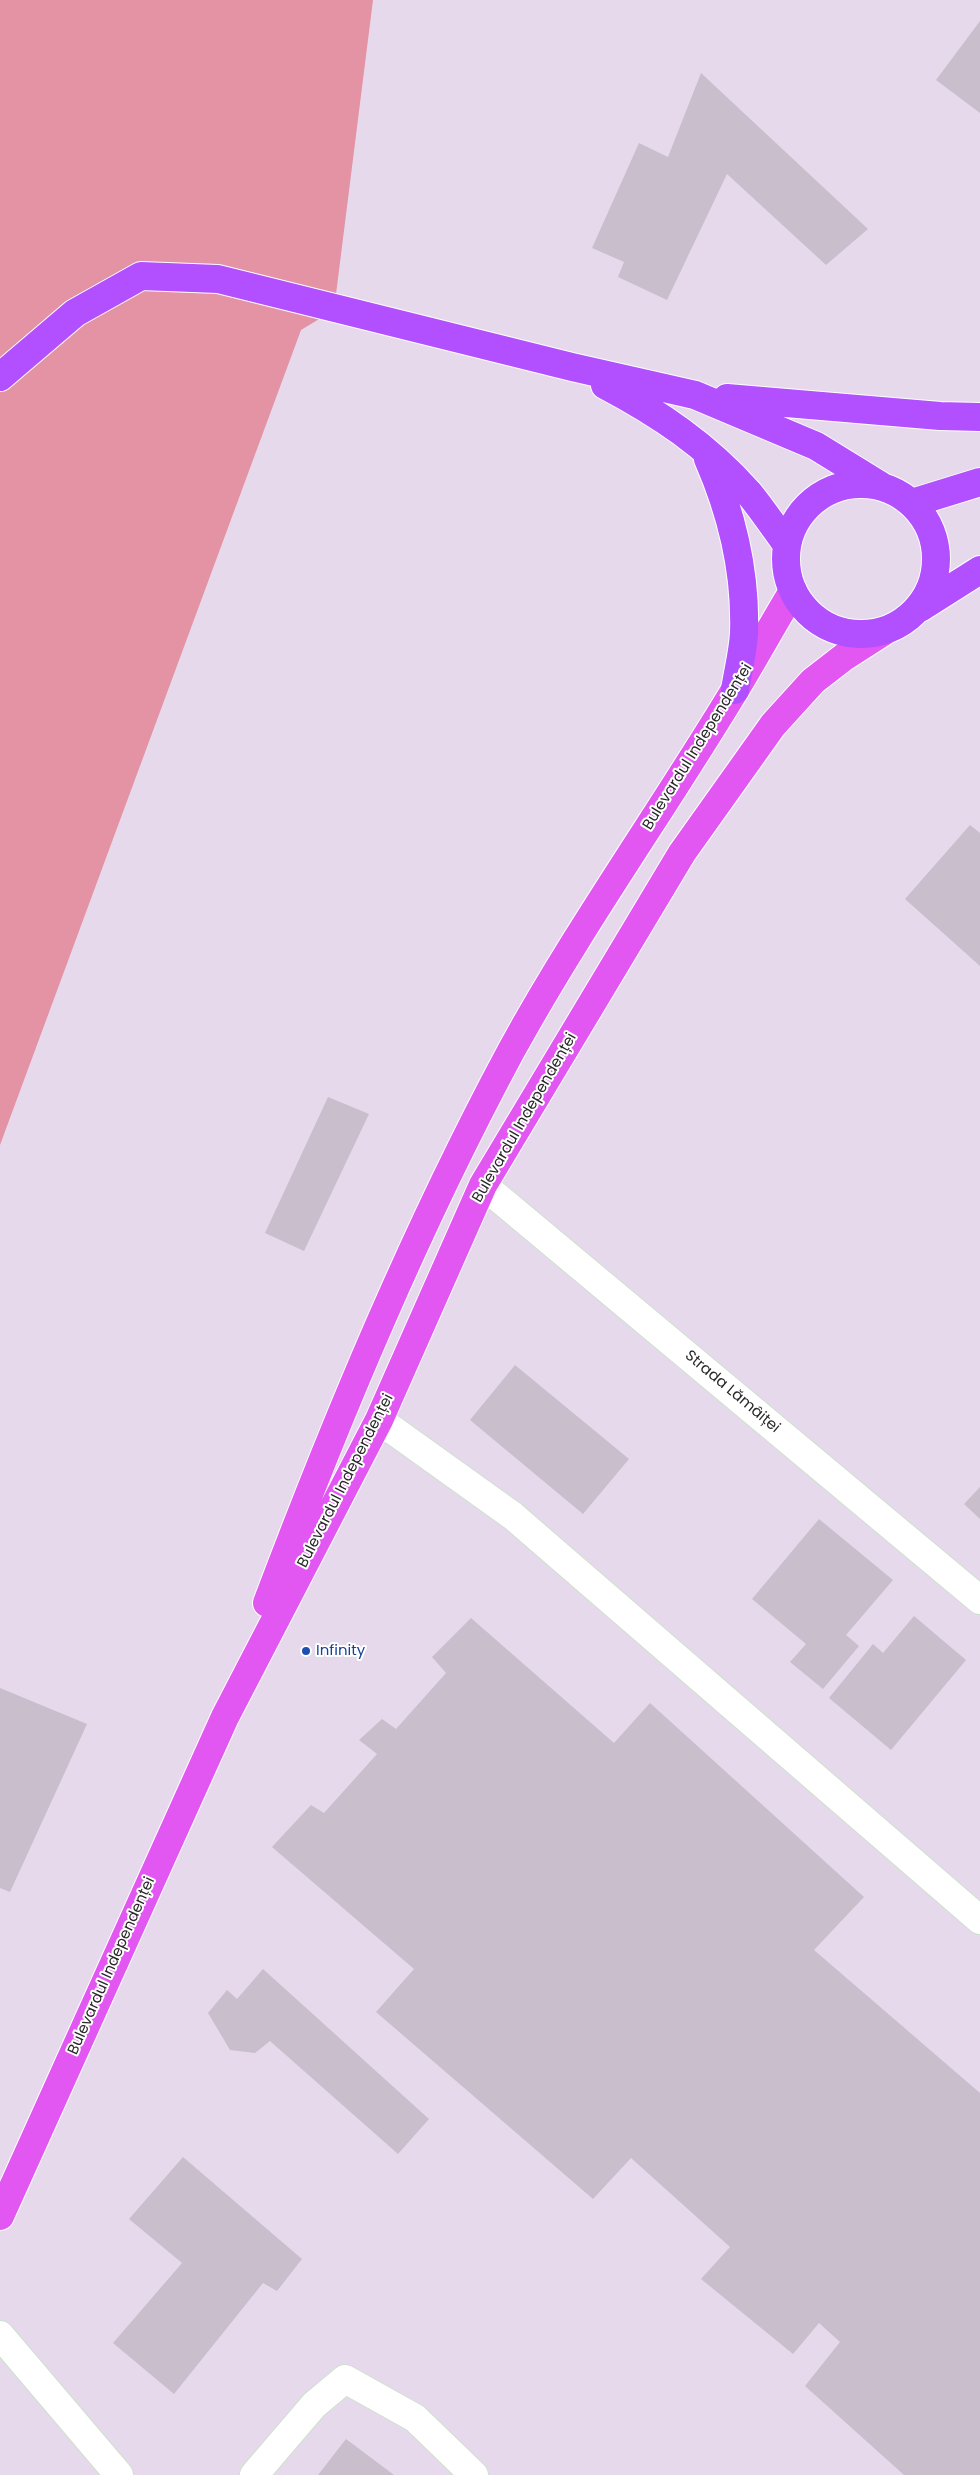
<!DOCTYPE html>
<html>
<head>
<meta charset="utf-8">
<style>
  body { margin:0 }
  canvas { display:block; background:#e5d9eb }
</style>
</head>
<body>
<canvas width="980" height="2475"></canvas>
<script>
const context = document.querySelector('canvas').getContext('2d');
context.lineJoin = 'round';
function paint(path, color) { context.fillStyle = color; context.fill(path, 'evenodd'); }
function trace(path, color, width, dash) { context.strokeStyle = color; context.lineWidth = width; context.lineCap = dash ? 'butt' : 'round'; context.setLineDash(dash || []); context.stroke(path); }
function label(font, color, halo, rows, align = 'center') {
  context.font = font + ' Poppins,sans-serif'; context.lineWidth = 4; context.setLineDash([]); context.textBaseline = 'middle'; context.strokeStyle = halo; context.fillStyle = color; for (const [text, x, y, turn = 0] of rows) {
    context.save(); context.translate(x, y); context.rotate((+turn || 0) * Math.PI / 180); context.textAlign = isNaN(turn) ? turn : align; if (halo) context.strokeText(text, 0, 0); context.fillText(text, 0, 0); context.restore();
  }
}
paint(new Path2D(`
  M0 0H373L334 310 301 330 0 1145Z`), '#e393a4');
paint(new Path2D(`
  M980 21V113L936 80Z
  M701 73 868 229 826 265 727 174 667 300 618 277 624 262 592 248 639 143 668 157Z
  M970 825 980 833V966L905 899Z
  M328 1097 369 1114 304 1251 265 1233Z
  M515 1365 629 1459 583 1514 470 1420Z
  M980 1487V1519L964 1504Z
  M819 1519 893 1580 846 1635 859 1646 823 1689 790 1662 806 1644 752 1599Z
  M914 1616 966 1660 891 1750 829 1698 873 1644 883 1653Z
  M471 1618 614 1743 650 1703 864 1897 814 1950 980 2093V2475H904L805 2386 840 2342 819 2323 793 2354 701 2279 730 2247 631 2158 593 2199 376 2012 414 1969 272 1847 311 1805 324 1813 377 1754 359 1740 382 1719 396 1729 446 1673 432 1657Z
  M0 1688 87 1724 10 1892 0 1888Z
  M263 1969 429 2119 398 2154 270 2041 255 2053 230 2050 208 2013 227 1990 237 1999Z
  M183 2157 302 2259 277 2291 263 2283 174 2394 113 2343 182 2263 129 2219Z
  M346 2439 394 2475H318Z`), '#c9becc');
const minor = new Path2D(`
  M483 1185 980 1600
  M379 1420 513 1516 980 1920
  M0 2335 119 2475
  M254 2475 314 2405 345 2379 415 2418 474 2475`);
const major = new Path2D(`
  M267 1603C338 1415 416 1228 511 1051 579 927 662 811 735 690 755 657 773 624 793 591
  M0 2216 225 1717 379 1420 483 1185 682 853 773 725 813 681 844 657 883 632`);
const highway = new Path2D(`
  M0 377 75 313 141 276 218 279 572 367 695 395 816 446 881 486
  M605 385C660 414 706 445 748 492 762 509 774 527 787 545
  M727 398 940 416 980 417
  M708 459C732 514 746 573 744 633 743 652 738 671 735 690
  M786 559a75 75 0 1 1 150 0a75 75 0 1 1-150 0Z
  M912 503 980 482
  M920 608 980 570`);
trace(minor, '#cfe1ce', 30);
trace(major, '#fff', 30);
trace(highway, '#fff', 30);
trace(minor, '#fff', 28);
trace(major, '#e256f2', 28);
trace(highway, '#b24fff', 28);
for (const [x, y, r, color] of [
  [306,1651,5,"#1a4fb4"]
]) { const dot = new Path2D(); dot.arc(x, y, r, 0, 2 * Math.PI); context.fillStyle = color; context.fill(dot); trace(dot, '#fff', 2); }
label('15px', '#282828', '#fff', [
  ["Bulevardul Independenței",698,747,-58],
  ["Bulevardul Independenței",525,1118,-60],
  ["Strada Lămâiței",732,1392,40],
  ["Bulevardul Independenței",346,1481,-63],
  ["Bulevardul Independenței",112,1966,-66]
]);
label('15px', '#164399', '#fff', [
  ["Infinity",316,1651]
], 'left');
</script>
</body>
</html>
